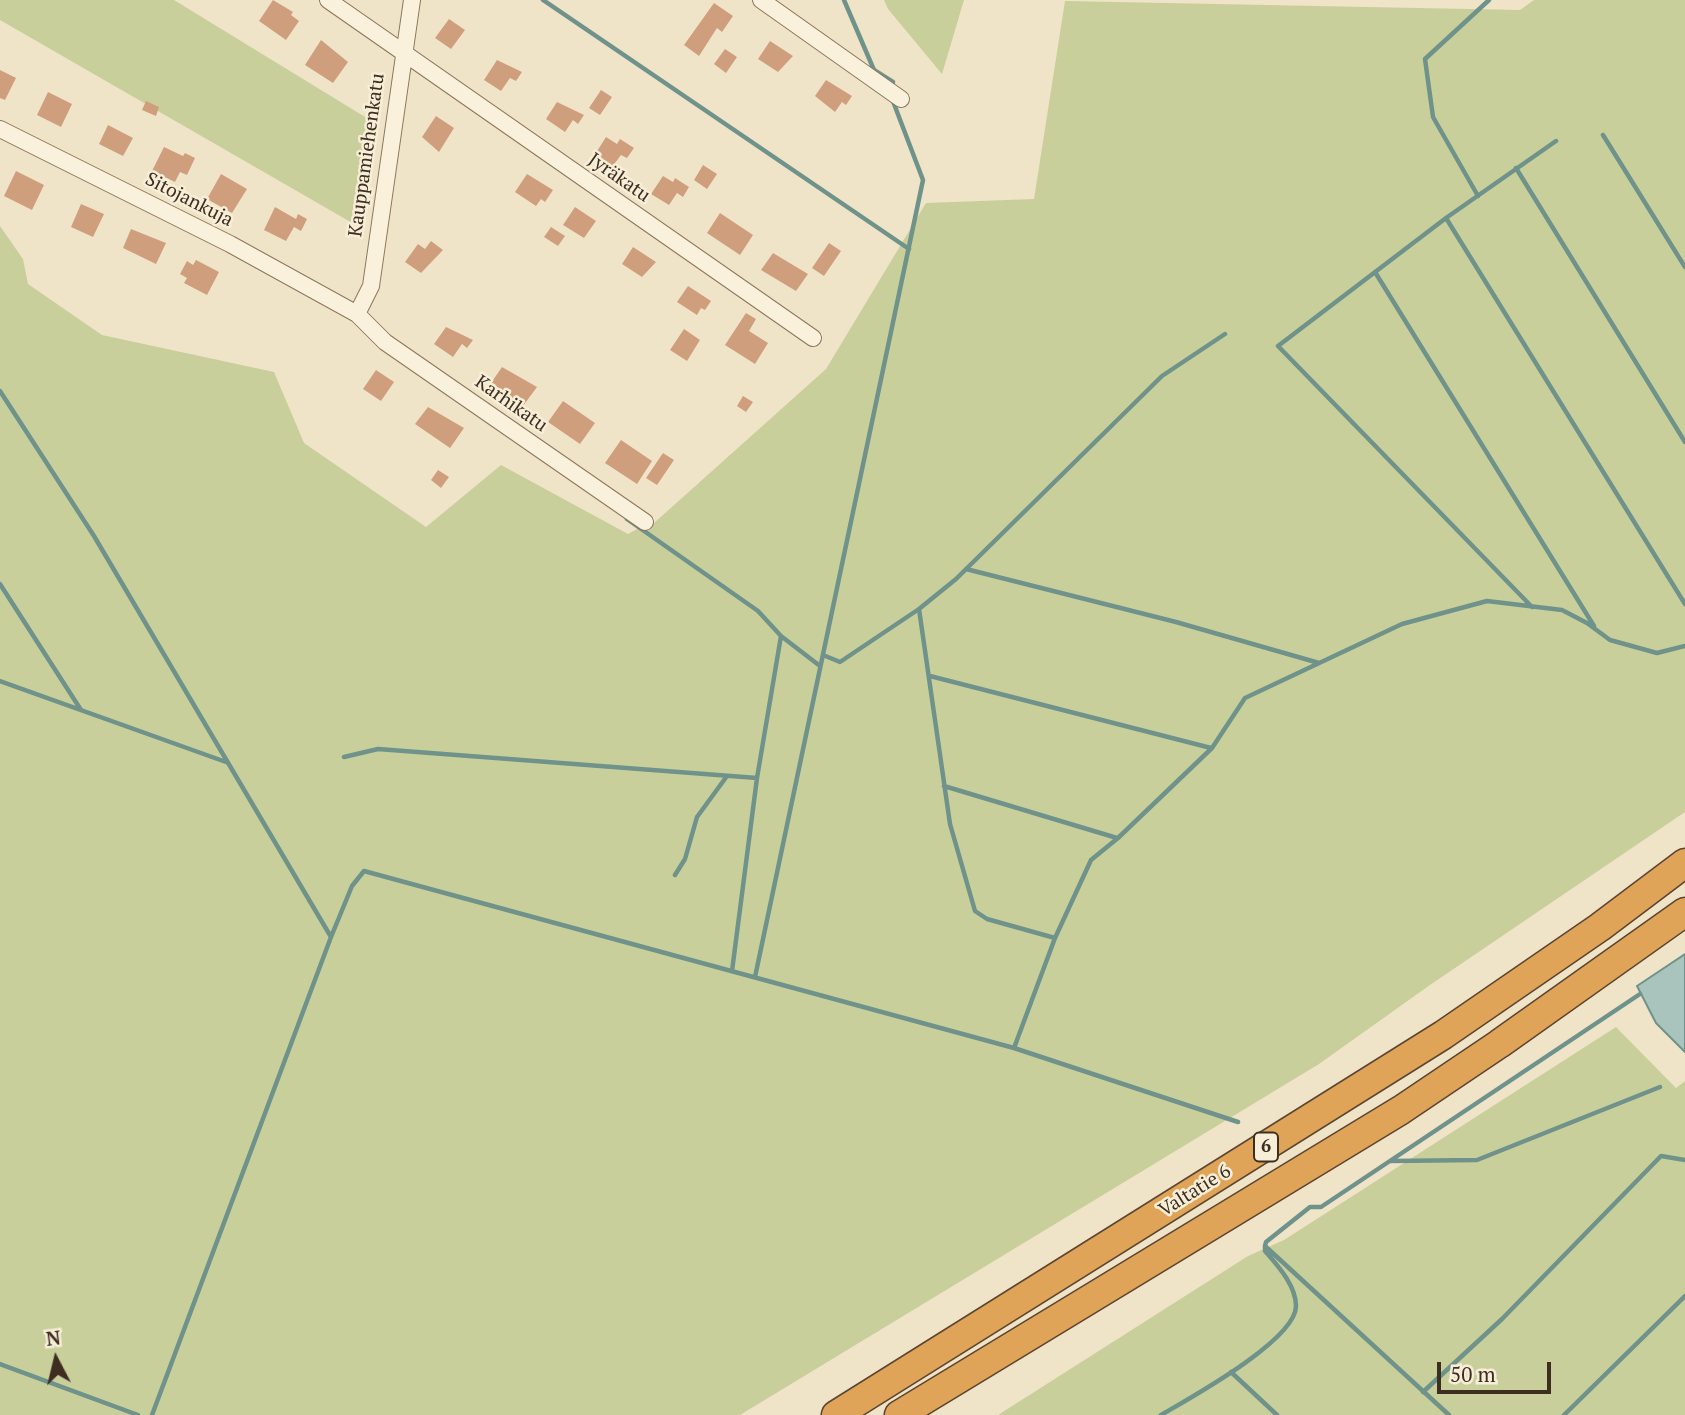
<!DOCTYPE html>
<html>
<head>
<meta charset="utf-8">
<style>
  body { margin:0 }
  #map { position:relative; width:1685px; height:1415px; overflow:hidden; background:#f0e4c8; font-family:"PT Serif",serif }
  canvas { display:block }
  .north { position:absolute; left:21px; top:1324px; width:70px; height:70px; -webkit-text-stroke:5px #f7eed8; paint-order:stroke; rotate:353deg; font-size:19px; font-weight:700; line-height:28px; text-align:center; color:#3d2e20 }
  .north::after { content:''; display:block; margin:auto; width:24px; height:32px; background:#3d2e20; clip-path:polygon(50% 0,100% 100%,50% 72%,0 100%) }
  .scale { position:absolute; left:1437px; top:1362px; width:114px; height:32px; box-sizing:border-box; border:4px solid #3d2e20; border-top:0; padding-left:9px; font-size:21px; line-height:24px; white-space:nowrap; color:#3d2e20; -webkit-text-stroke:5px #f7eed8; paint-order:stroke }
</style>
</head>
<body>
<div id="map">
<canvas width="1685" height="1415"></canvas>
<div class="north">N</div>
<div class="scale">50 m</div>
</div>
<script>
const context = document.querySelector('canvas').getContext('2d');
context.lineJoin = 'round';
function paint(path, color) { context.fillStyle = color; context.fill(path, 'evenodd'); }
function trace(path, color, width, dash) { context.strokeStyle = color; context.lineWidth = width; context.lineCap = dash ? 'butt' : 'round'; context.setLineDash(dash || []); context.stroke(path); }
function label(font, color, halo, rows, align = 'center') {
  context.font = font + ' "PT Serif",serif'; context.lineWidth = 5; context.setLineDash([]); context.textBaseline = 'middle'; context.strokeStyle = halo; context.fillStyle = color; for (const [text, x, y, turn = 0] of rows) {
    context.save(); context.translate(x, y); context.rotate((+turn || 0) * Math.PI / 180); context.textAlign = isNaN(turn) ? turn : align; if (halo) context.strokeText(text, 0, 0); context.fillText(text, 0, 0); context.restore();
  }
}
paint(new Path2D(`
  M0 0H174L370 120 354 224 0 20Z
  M884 0H964L942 74 888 9Z
  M1534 0H1685V812L1430 985 1319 1064 740 1415H0V226L23 259 28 284 102 335 274 372 304 443 426 527 501 465 628 534 646 524 654 523 826 369 926 203 1034 199 1065 1 1520 10Z
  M1616 1027 1676 1088 1685 1081V1415H998L1248 1256 1284 1240Z`), '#c9cf9b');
const water = new Path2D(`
  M1685 954V1052L1656 1023 1637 986Z`);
paint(water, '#a9c4bc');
trace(water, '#6f938a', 2);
trace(new Path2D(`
  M543 0 909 249
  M844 0 874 70 893 82 892 87
  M1603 135 1685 267
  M1516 168 1685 442
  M1478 196 1433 117 1425 59 1489 0
  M1446 218 1685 604
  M1375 272 1594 626
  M0 391 94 536 331 937
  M627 519 758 611 781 636 820 666
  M966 569 1176 622 1319 663
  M0 584 81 710
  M1532 607 1278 346 1446 218 1556 141
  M919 609 950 824 975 911 987 919 1055 938
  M823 655 840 662 919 609 956 579 1162 376 1225 334
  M930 676 1211 748
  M0 681 226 762
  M344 757 378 749 757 778
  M944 786 1117 838
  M675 875 685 859 697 817 727 776
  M732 971 757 778 781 636
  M755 977 923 180 891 96
  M1014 1048 1055 938 1091 860 1118 838 1212 748 1245 698 1402 624 1487 601 1562 610 1587 623 1610 640 1657 653 1685 646
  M1391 1161 1477 1160 1660 1087
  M1265 1246 1266 1242 1310 1207H1321L1640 994
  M1265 1246 1449 1415
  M0 1364 138 1415
  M1231 1372 1277 1415
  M1423 1392 1502 1319 1661 1156 1685 1160
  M152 1415 331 937 352 886 364 871 1014 1048 1238 1122
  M1161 1415C1190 1398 1296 1340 1296 1306 1296 1285 1277 1265 1265 1251V1246
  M1564 1415 1685 1296`), '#6f938a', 4.5);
paint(new Path2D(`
  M273 0 293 12 291 15 299 21 286 40 259 21Z
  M714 3 733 16 722 32 717 28 699 56 684 45Z
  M449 19 465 30 451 49 435 38Z
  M321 40 348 62 333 83 305 65Z
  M770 41 793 56 778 72 758 59Z
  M725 49 737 57 726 73 714 64Z
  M497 60 522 72 516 81 510 78 501 91 484 80Z
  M0 70 16 78 5 100 0 98Z
  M826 80 852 96 846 105 842 102 835 112 815 96Z
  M601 90 612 97 600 115 589 108Z
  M48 92 72 104 61 127 37 115Z
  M146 101 159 107 156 116 142 110Z
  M557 102 584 115 578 124 573 120 565 132 546 119Z
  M436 116 454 128 439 152 422 137Z
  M108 125 133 138 123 156 99 144Z
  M606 137 617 144 620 139 634 148 627 158 621 155 612 167 594 156Z
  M164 147 183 156 185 153 195 158 187 175 180 172 175 182 152 171Z
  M703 165 717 174 707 189 694 180Z
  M16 171 44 185 32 210 4 196Z
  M221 174 247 189 232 213 207 199Z
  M527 174 553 190 545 202 541 199 536 206 515 192Z
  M663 176 673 182 675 178 689 187 683 197 677 193 669 205 651 194Z
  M81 204 104 214 93 237 71 227Z
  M275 207 296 219 298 214 307 219 301 231 294 227 286 241 264 230Z
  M575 207 596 221 584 238 563 225Z
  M720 213 753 235 740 255 707 233Z
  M551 227 565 236 558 246 544 237Z
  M131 229 166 243 156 264 123 248Z
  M431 241 443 250 421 273 405 262 418 244 425 249Z
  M829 243 841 251 824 276 812 268Z
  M633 247 656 262 642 277 622 264Z
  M773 253 808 274 796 291 761 270Z
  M196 260 219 272 207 295 184 283 187 278 180 274 187 261 193 265Z
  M688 286 711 301 705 310 701 308 697 315 677 302Z
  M746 313 756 319 749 331 768 343 755 364 725 345Z
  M446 327 473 340 467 348 462 344 453 357 434 344Z
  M684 329 700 340 687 361 670 350Z
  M502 367 537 387 523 406 491 383Z
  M376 370 394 382 381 401 363 389Z
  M743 396 753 402 746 412 737 406Z
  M563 401 595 423 580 444 548 422Z
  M428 407 464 428 450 448 415 424Z
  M621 440 652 461 637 484 605 463Z
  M663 453 674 460 657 485 646 478Z
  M438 470 449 477 441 488 431 480Z`), '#cf9f7d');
const minor = new Path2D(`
  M328 0 813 338
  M761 0 901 99
  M0 129 230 244 357 314 385 342 645 522
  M357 314 371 286 412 0`);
const motorway = new Path2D(`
  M836 1415 1443 1035 1600 927 1685 863
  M899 1415 1401 1110 1499 1044 1685 912`);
trace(minor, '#8d765c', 18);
trace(motorway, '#5b4430', 31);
trace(minor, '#faf1dc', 16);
trace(motorway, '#e0a458', 28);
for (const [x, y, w] of [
  [1266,1147,24]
]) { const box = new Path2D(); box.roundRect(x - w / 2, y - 14.5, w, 29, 5); context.fillStyle = '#f7eed8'; context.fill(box); trace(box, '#3d2e20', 2); }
label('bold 18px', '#3d2e20', null, [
  ["6",1266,1147]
]);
label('19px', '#3d2e20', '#f7eed8', [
  ["Kauppamiehenkatu",367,155,-82],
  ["Jyräkatu",619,178,35],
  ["Sitojankuja",189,200,27],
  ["Karhikatu",511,404,35],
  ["Valtatie 6",1195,1191,-32]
]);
</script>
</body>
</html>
